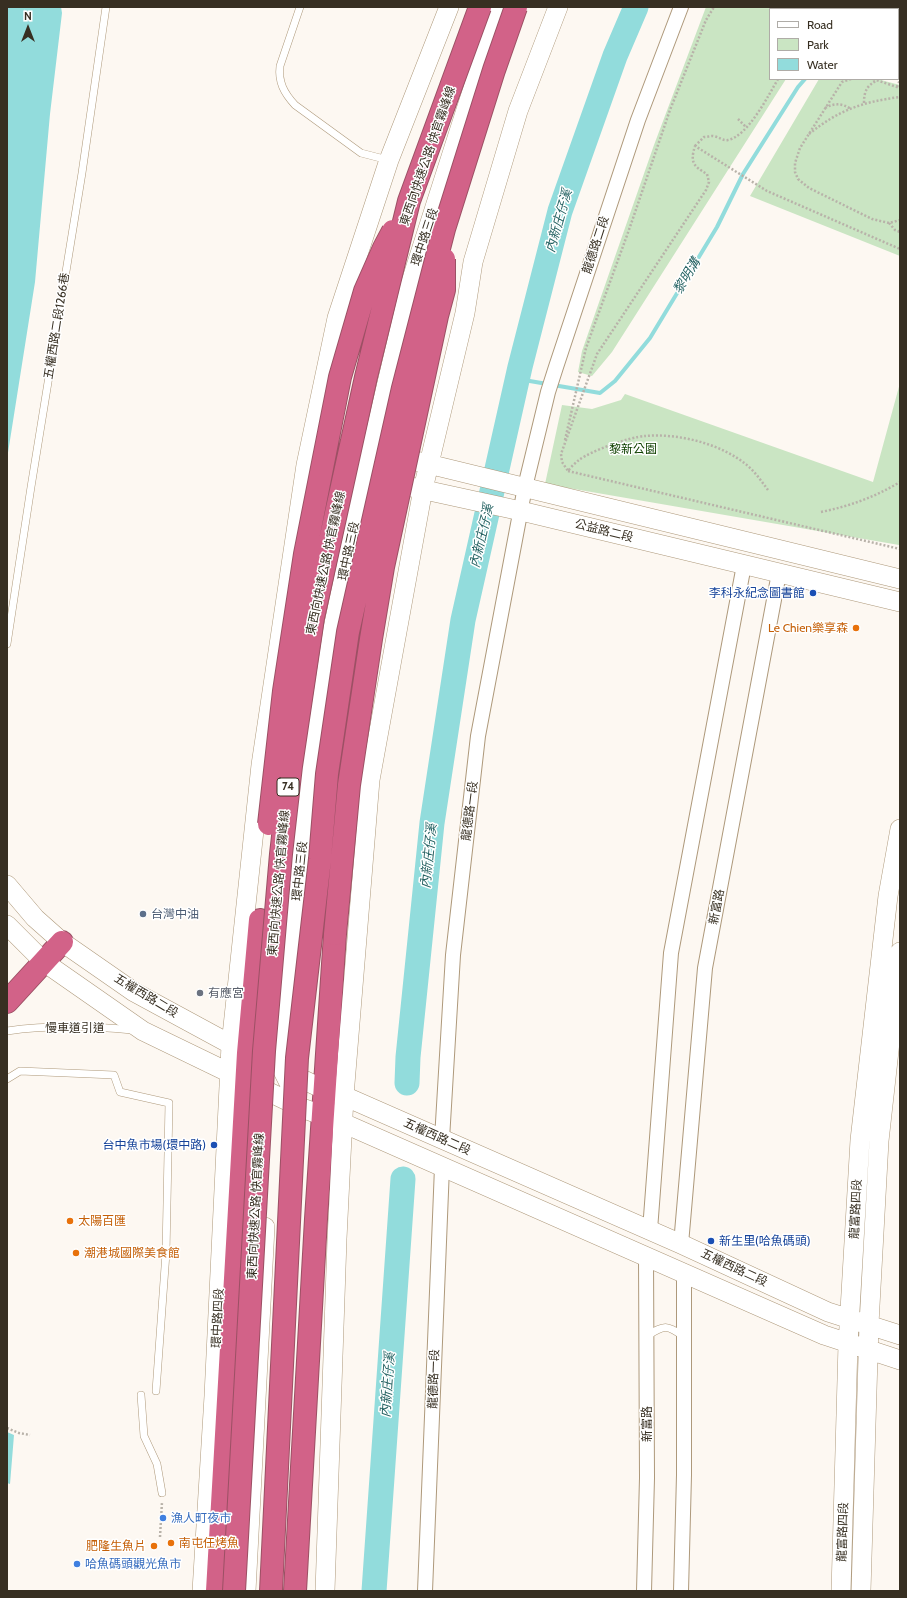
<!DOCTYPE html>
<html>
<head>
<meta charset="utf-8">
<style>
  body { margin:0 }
  #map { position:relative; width:907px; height:1598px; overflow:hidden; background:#fdf8f2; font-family:Cabin,sans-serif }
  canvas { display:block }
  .frame { position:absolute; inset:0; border:8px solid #372f22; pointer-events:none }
  .legend { position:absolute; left:769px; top:8px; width:130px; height:72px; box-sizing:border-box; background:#fff; border:1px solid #afaca7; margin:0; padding:5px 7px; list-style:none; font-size:12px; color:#372f22 }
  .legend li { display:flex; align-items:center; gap:8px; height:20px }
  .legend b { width:20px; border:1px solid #afaca7 }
  .north { position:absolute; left:8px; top:8px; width:40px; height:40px; -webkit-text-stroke:3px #fff; paint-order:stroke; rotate:0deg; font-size:11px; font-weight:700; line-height:16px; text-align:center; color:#372f22 }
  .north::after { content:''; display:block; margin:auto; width:14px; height:18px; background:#372f22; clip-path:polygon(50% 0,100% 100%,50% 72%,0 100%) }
</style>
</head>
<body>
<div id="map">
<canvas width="907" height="1598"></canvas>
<div class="frame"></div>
<ul class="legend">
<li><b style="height:5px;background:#fff"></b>Road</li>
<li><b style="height:11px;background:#cae5c3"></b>Park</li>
<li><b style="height:11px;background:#92dcdc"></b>Water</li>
</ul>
<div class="north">N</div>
</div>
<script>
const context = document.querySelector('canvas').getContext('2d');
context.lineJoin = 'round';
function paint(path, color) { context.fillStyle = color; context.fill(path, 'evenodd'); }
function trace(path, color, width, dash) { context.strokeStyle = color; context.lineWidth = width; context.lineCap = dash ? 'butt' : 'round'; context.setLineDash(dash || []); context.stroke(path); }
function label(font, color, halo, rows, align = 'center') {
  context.font = font + ' Cabin,"Noto Sans TC",sans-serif'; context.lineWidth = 3; context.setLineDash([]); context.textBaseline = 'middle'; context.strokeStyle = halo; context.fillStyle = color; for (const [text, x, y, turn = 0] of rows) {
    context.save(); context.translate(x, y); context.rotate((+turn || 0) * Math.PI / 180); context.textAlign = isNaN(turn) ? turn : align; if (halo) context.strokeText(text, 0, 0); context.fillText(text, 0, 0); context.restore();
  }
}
paint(new Path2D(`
  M706 7H827L833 9H770V79H786L612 352 592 376 578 372 582 351 654 145Z
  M898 31H900V65H898Z
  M819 79H877L900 85V256L750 196Z
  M900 383V545H899L545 484 562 405 592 409 621 400 625 394 873 482Z`), '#cae5c3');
paint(new Path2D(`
  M7 7H61L62 13 50 114 35 282 7 459Z
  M7 1432 14 1435 10 1484 7 1483Z`), '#92dcdc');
trace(new Path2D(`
  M898 74 900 75
  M518 379 600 393 615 381 650 338 717 227 743 174 798 87 805 79`), '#92dcdc', 4);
trace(new Path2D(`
  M407 1083 408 1057 432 823 463 620 520 367 560 211 615 56 636 7
  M374 1591 403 1179`), '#92dcdc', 25);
const lane = new Path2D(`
  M300 7 280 66C278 82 284 93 295 105L361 153 388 160
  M7 644 31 487 82 173 106 7
  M7 1031C49 1025 90 1026 132 1030
  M7 1079 20 1071 114 1075 120 1092 169 1103 166 1253 156 1391
  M647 1336C664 1325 667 1324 684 1337
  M141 1395 144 1436 157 1464 162 1493`);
const street = new Path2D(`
  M877 7 882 9
  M898 15 900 16
  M442 1139 453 955 478 736 525 487 548 392 556 367 638 120 681 7
  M650 1230 671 953 744 565
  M681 1244 705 968 779 573
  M425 1591 442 1167
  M644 1591 647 1478 646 1257
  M681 1591 684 1475V1274`);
const secondary = new Path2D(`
  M416 461 900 579
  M411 487 521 511 900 602
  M7 885 35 918 62 942 134 992 241 1050
  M7 925 44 962 143 1031 302 1108 343 1123 824 1335 900 1360
  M283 1070 325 1090 344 1096 681 1244 828 1312 900 1335
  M296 1097 282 1069 293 932 311 772 333 628 365 476 410 285 481 63 501 7
  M202 1591 214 1396 231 1045 261 765 306 465 337 318 389 160 449 7
  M246 1591 265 1227
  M325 1591 337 1239 344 1096 370 780 423 489 465 313 473 262 518 111 558 7
  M841 1591 848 1344 860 1140 888 896 900 829
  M861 1591 869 1324 879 1141 900 952`);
const highway = new Path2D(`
  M7 1002 62 942
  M217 1591 248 1053 260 920
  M295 1591 316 1219 335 934`);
trace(lane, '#ae997b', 8);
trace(street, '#ae997b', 16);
trace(secondary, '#ae997b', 20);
trace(highway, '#9c5064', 24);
trace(new Path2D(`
  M777 7 780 9
  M898 51H900
  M851 79 842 82 800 148 795 163V172L798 179 809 188 872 219 889 223 900 220
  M873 79 900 88
  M897 87 900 80
  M864 103C864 91 867 85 878 80
  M825 108C834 103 842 103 851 109
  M738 119 746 127
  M809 134C839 110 862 102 900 97
  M695 146 704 137C707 137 710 136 713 136 719 137 723 141 728 140 748 136 768 96 778 79
  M889 223 895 230 900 232
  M565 440 586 348 630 227 670 110 706 20 714 7
  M568 471 900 549
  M768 490C762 482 756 473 748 466 722 444 679 433 645 436 629 437 591 451 579 460 575 463 571 467 568 471L562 462 561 454 597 354 706 190 709 182 707 174C693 166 690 162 695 146L767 191 900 249
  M821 512C850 506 875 497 900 482
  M7 1428 19 1433 30 1435
  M160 1537 162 1502`), '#b8b2a9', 2.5, [2, 2]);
trace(lane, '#fff', 7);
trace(street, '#fff', 14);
trace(secondary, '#fff', 19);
trace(highway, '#d26288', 22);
const highwayBridge = new Path2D(`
  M269 824 284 691 305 554 340 377 365 291 384 248 393 231
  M335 934 349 785 371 639 383 567 437 316 444 290V259
  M234 1591 264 1051 281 854 291 766 313 618 366 377 409 201 480 7
  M271 1591 297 1058 320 859 327 774 348 632 403 388 444 229 494 70 516 7`);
trace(highwayBridge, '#9c5064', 24, []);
trace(highwayBridge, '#d26288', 22);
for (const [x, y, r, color] of [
  [813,593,4,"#1a4fb4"],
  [856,628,4,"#e8710a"],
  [143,914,4,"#5c6f8a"],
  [200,993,4,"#6b7280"],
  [214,1145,4,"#1a4fb4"],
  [70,1221,4,"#e8710a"],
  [711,1241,4,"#1a4fb4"],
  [76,1253,4,"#e8710a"],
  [163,1518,4,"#3f7fe0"],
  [171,1543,4,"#e8710a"],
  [154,1546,4,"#e8710a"],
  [77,1564,4,"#3f7fe0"]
]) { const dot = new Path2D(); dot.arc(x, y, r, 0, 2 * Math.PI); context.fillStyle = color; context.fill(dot); trace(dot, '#fff', 1.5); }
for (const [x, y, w] of [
  [288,787,22]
]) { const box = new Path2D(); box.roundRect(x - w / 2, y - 9, w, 18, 3); context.fillStyle = '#fff'; context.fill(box); trace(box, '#372f22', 1); }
label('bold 11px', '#372f22', null, [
  ["74",288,787]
]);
label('12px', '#372f22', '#fff', [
  ["東西向快速公路 快官霧峰線",428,156,-71],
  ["環中路三段",425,237,-72],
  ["龍德路二段",596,245,-72],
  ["五權西路二段1266巷",57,326,-81],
  ["公益路二段",604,531,14],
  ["環中路三段",349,551,-78],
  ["東西向快速公路 快官霧峰線",326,563,-78],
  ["龍德路一段",470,811,-83],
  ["環中路三段",300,871,-84],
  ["東西向快速公路 快官霧峰線",279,883,-85],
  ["新富路",717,907,-79],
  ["五權西路二段",146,996,31],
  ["慢車道引道",75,1028],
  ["五權西路二段",437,1137,24],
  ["東西向快速公路 快官霧峰線",256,1206,-87],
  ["龍富路四段",856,1209,-87],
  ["五權西路二段",734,1268,25],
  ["環中路四段",218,1318,-87],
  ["龍德路一段",434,1379,-88],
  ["新富路",647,1424,-90],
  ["龍富路四段",843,1532,-88]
]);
label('12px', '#0f4001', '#fff', [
  ["黎新公園",633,449]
]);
label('12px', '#164399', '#fff', [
  ["李科永紀念圖書館",805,593],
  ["台中魚市場(環中路)",206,1145],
  ["新生里(哈魚碼頭)",719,1241,"left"]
], 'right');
label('12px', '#c56008', '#fff', [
  ["Le Chien樂享森",848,628,"right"],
  ["太陽百匯",78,1221],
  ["潮港城國際美食館",84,1253],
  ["南屯任烤魚",179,1543],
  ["肥隆生魚片",146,1546,"right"]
], 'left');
label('12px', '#4e5e75', '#fff', [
  ["台灣中油",151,914]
], 'left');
label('12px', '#5b616d', '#fff', [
  ["有應宮",208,993]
], 'left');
label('12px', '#366cbe', '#fff', [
  ["漁人町夜市",171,1518],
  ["哈魚碼頭觀光魚市",85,1564]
], 'left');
label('italic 13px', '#266363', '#fff', [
  ["內新庄仔溪",559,221,-74],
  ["黎明溝",687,276,-59],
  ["內新庄仔溪",482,536,-77],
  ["內新庄仔溪",429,856,-84],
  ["內新庄仔溪",388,1385,-86]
]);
</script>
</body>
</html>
